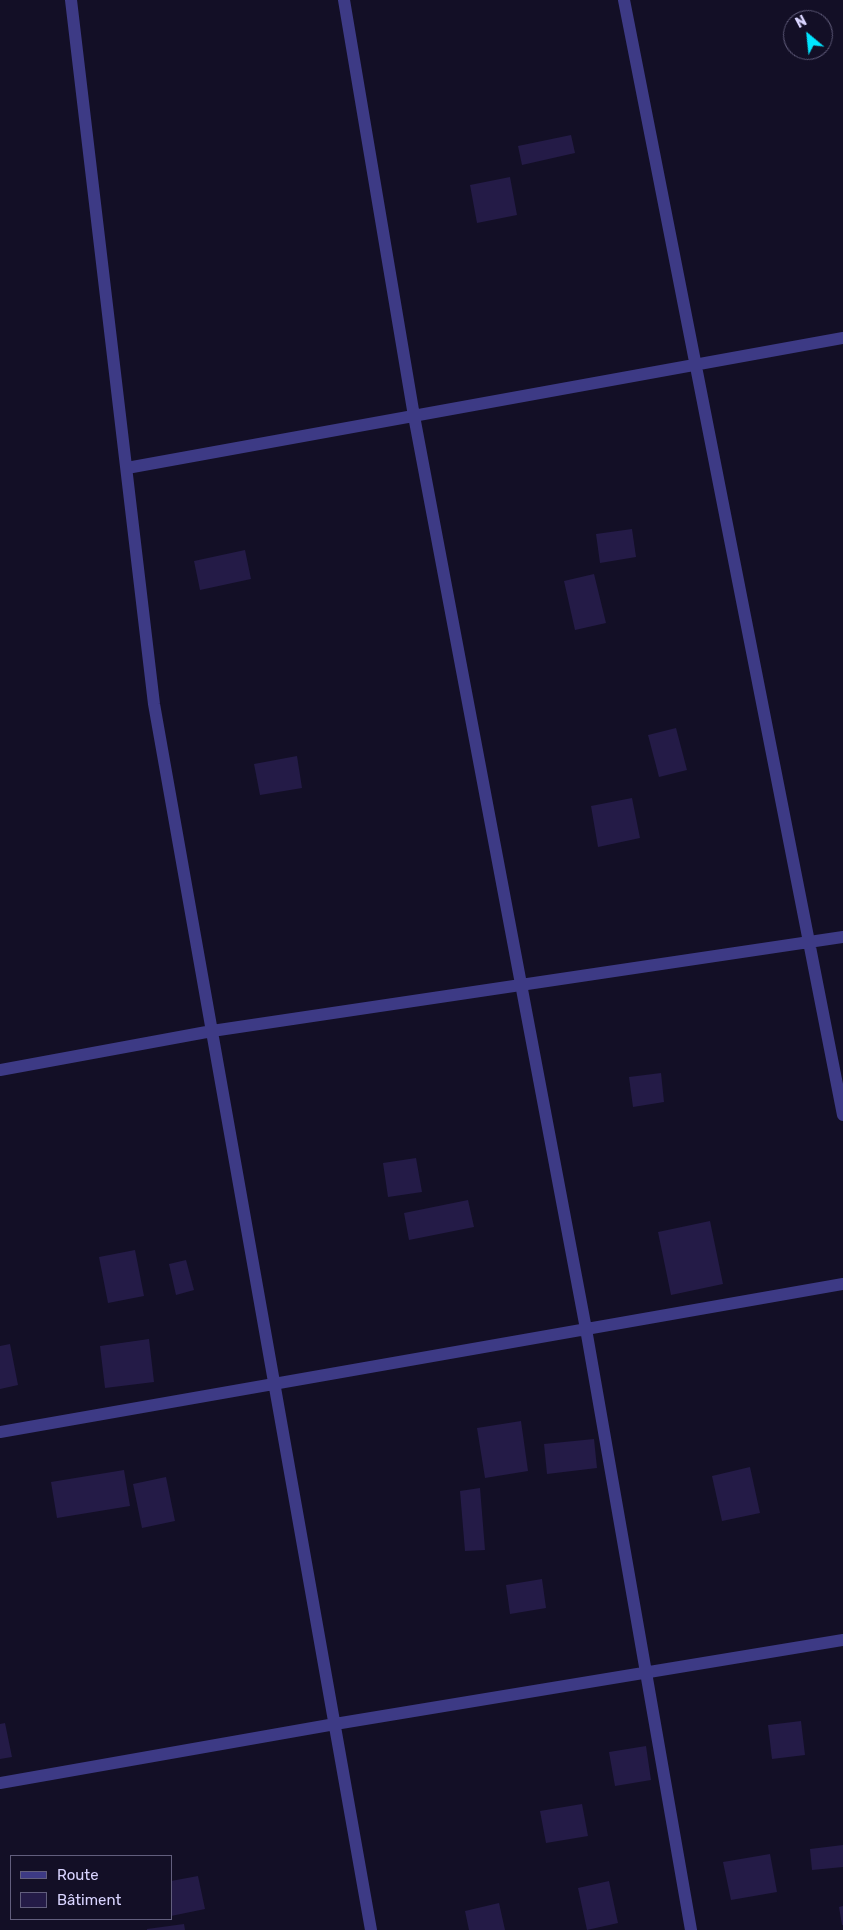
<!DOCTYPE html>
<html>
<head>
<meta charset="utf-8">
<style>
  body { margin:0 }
  #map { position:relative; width:843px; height:1930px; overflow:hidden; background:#130f26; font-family:Rubik,sans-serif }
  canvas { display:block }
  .legend { position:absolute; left:10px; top:1855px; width:162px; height:65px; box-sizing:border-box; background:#130f26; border:1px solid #625e7d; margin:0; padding:6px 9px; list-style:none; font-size:15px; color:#d9d4ff }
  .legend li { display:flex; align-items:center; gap:10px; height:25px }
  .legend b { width:25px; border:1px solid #625e7d }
  .north { position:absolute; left:783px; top:10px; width:50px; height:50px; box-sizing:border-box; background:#130f26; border:1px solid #625e7d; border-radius:50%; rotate:332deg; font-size:14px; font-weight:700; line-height:20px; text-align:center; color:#d9d4ff }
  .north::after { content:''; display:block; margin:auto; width:18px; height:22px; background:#00e5ff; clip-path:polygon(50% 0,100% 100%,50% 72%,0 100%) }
</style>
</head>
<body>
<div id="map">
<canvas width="843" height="1930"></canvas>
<ul class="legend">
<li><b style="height:6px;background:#3d3a85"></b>Route</li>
<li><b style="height:14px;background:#241b47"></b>Bâtiment</li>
</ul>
<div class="north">N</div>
</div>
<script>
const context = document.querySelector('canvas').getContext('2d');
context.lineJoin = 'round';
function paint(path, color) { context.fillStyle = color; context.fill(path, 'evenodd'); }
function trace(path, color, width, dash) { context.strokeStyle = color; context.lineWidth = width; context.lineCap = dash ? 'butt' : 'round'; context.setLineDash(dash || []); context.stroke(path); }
paint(new Path2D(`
  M571 135 575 153 522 165 518 146Z
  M510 177 517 215 477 223 470 185Z
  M632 529 636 557 600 563 596 534Z
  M245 550 251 579 200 590 194 561Z
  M594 574 606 623 575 630 564 581Z
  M676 728 687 770 659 777 648 735Z
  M297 756 302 788 260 795 254 764Z
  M632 798 640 838 598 847 591 806Z
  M661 1073 664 1102 633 1107 629 1077Z
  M416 1158 422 1192 388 1197 383 1163Z
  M468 1200 474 1227 409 1240 404 1213Z
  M710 1221 723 1284 671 1295 658 1232Z
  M135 1250 144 1296 108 1303 99 1257Z
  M186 1260 194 1290 176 1295 169 1264Z
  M149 1339 154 1382 105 1388 100 1346Z
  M10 1344 18 1385 0 1389V1346Z
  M521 1421 528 1471 485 1478 477 1428Z
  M594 1439 597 1468 547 1474 544 1444Z
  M750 1467 760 1513 722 1521 712 1476Z
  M124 1470 130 1506 57 1518 51 1482Z
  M166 1477 175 1521 142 1528 133 1484Z
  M480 1488 485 1550 465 1551 460 1491Z
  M542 1579 546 1608 510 1614 506 1585Z
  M801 1721 805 1755 772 1759 768 1725Z
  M5 1723 12 1757 0 1759V1724Z
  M646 1746 651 1780 615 1786 609 1752Z
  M582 1804 588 1836 546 1843 540 1811Z
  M843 1845V1867L812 1870 810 1849Z
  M770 1854 777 1892 731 1900 723 1862Z
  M198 1876 205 1909 171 1916V1881Z
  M609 1881 618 1923 587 1930 578 1888Z
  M499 1903 505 1930H469L465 1911Z
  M843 1906V1925H842L839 1907Z
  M184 1924 185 1930H147V1929Z`), '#241b47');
trace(new Path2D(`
  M71 0 154 704 371 1930
  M344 0 414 416 586 1329 691 1930
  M624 0 843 1115
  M127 468 843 338
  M0 1070 212 1031 843 937
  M0 1432 843 1284
  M0 1783 335 1724 843 1640`), '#3d3a85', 12);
</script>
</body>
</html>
